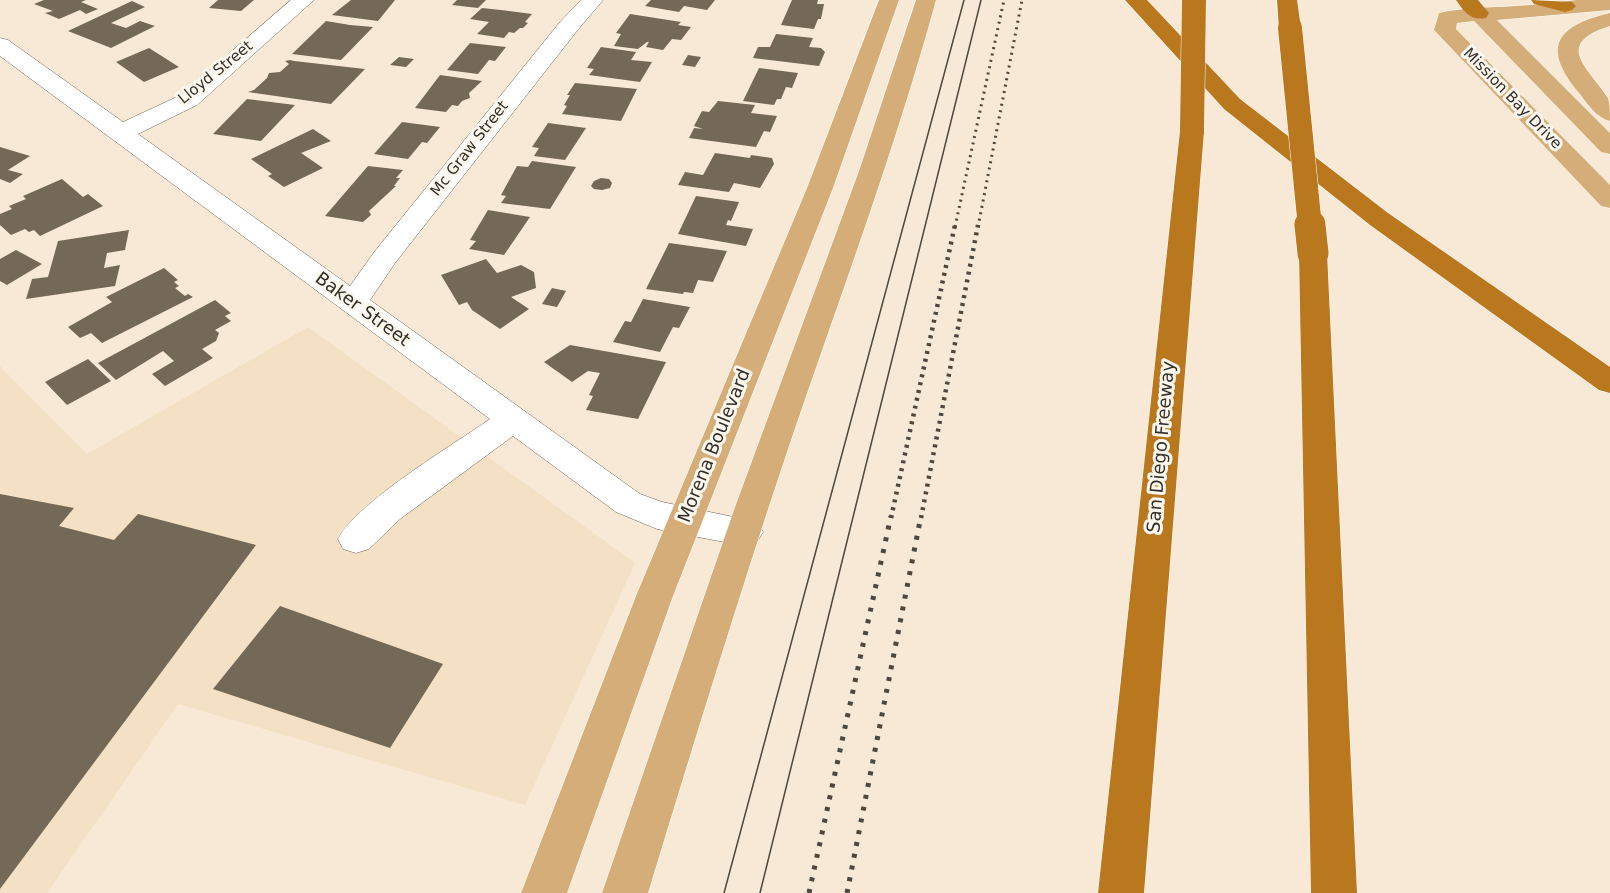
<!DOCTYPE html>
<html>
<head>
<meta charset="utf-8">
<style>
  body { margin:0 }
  canvas { display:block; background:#f7e9d5 }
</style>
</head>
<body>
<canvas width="1610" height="893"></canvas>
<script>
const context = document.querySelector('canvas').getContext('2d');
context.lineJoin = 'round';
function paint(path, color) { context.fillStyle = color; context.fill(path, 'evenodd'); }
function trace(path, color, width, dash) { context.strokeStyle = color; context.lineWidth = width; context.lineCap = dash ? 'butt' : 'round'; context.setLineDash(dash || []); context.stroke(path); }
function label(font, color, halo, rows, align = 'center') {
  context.font = font + ' "DejaVu Sans",sans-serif'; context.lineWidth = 6; context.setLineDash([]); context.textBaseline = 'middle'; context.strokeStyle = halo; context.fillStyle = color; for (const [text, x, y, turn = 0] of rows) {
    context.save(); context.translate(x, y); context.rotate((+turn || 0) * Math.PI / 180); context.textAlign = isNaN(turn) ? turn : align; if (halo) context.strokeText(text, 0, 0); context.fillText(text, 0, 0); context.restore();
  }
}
paint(new Path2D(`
  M308 327 635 563 525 805 178 704 47 893H0V366L87 454Z`), '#f3e0c5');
paint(new Path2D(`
  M44 0H86L81 2 98 9 86 14 80 10 59 19 45 13 53 11 34 4Z
  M218 0H254L241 11 209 8Z
  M351 0H395L378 21 332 15Z
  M457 0H486L478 8 452 5Z
  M651 0H715L707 10 684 6 679 12 645 6Z
  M792 0H818L817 4H824L821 19H818L814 29 781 25Z
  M132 1 145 7 111 23 126 28 140 21 155 26 111 48 68 31Z
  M482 8 501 10 532 14 525 22 528 23 523 28H520L514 33 509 32 504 38 477 34 489 22 470 19Z
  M630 14 681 22 678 25 691 27 681 40 672 39 663 50 646 47 649 42H647L638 49 614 46 621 34 616 33Z
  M326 21 350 25 373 27 341 60 292 54Z
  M776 34 813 38 809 47 821 48 825 52 819 66 753 58 758 47H770Z
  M470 43 506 47 495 61 489 60 478 74 447 70Z
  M601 47 636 52 631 60 652 62 640 82 589 75 594 69 587 68Z
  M149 48 179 67 144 82 116 62Z
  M688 55 701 57 695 67 682 65Z
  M399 57 414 59 406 67 390 65Z
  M290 60 294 61 365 69 331 104 248 92 254 90 267 78 269 73 280 72 289 64 285 61Z
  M759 68 798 73 792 88 786 87 781 99H777L774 105 743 101Z
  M440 75 482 81 469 93 470 98 462 101 458 106 452 105 446 112 415 108Z
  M575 83 637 89 621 121 562 114 567 106 564 105 570 95H567Z
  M247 99 295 105 261 141 213 134Z
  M718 101 755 105 751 113 777 116 770 132 764 131 756 147 689 138 694 128 703 129 694 126 702 111 709 112Z
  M402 122 440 127 427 143 422 142 408 159 374 154Z
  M548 123 586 128 565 160 534 156 539 148 532 147Z
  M313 129 331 141 301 153 323 168 284 187 268 176 272 174 251 159Z
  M0 147 30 156 8 170 23 174 10 183 0 179Z
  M715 153 750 158 751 155 772 158 774 164 760 188 734 183 729 192 678 185 685 172 703 175Z
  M532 161 576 167 550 209 501 203 506 196 501 195 517 166 528 167Z
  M368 166 403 170 396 178H400L394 186H396L369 211 371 215 363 222 325 216Z
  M601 178 609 179 612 183 610 188 602 190 594 189 591 186 594 181Z
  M62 179 83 197 88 194 103 206 40 236 34 230 29 232 25 229 11 235 0 225V214L12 209 9 206 26 199 23 196Z
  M696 196 739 202 731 221 728 220 726 225 753 229 746 246 678 234Z
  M488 210 530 217 504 255 469 249 476 241 470 240Z
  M129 230 125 250 107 253 104 268 120 265 115 286 26 299 32 279 48 277 58 241Z
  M669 243 727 251 713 282 698 280 693 293 684 292 683 294 646 289Z
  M16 250 42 264 7 285 0 281V259Z
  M486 259 497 273 521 265 534 272 536 288 511 297 529 309 500 329 472 310 467 302 459 305 441 275Z
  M164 268 178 280 174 282 179 286 175 288 185 296 188 294 193 297 102 343 91 333 80 338 68 327 112 302 106 297Z
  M552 288 566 291 557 307 542 304Z
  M643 299 690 307 679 328 673 327 660 352 613 342 625 321 631 322Z
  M215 300 231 313 225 316 231 321 215 330 219 333 216 341 202 349 213 358 165 386 152 374 174 361 163 351 116 380 98 363Z
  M570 345 666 362 638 419 586 410 593 396 589 395 600 373 588 371 572 382 544 362Z
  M88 359 111 381 67 405 45 382Z
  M0 494 74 508 59 526 114 540 138 514 256 545 0 889Z
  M280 606 443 664 390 748 213 689Z`), '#746856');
const minor = new Path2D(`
  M291 0H314L197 105 138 134 350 286 375 251 560 22 581 0H603L576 32 395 263 370 300 640 494 662 502 757 522 763 532 757 542 745 546 657 529 616 512 513 436 400 519 369 549 356 553 343 549 338 539C357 502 453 445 490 419L0 56V38L8 40 123 122 181 95Z`);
const major = new Path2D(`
  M879 0H899L833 188 673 596 567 893H521L636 596 807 188Z
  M916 0H936C894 153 838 302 787 452 738 598 693 746 648 893H602L735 507 859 171Z
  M1577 0H1610V10L1497 20 1610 133V154L1601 152 1474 21 1457 23 1456 29 1610 185V208L1601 206 1434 30 1439 13C1465 7 1489 8 1515 6 1536 5 1557 2 1577 0Z
  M1610 13V26C1552 44 1589 68 1608 98 1610 104 1610 114 1610 121 1597 118 1588 105 1580 94 1541 48 1555 26 1610 13Z`);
const highway = new Path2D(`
  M1125 0H1147L1240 99 1388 213 1610 367V393L1599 390 1370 225 1224 109Z
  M1277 0H1297L1301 28 1298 33 1290 35 1282 33 1279 28Z
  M1456 0H1478L1489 13 1486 18C1471 21 1464 12 1456 0Z
  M1531 0 1572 2 1576 6 1572 10 1565 12 1534 4Z
  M1192 124 1201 126 1204 131 1144 893H1098L1180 131 1183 126Z
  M1313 244 1323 247 1327 253 1357 893H1311L1299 253 1303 247Z`);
trace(minor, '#6e6251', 1);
trace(major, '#fff', 1);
trace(highway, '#fff', 1);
paint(minor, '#fff');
paint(major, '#d5ad78');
paint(highway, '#b9771e');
trace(new Path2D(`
  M724 893 964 0
  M760 893 981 0`), '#4d473d', 1.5);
trace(new Path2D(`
  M955 227 1004 0
  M978 227 1022 0`), '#4d473d', 3, [2, 4.5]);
trace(new Path2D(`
  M891 518 955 225
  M921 518 978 225`), '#4d473d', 4.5, [3, 5]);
trace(new Path2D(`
  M809 893 891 516
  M847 893 921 516`), '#4d473d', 5, [4, 8]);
const highwayBridgeFar1 = new Path2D(`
  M1290 28 1310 227
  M1192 131 1194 0`);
const highwayBridge = new Path2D(`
  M1310 225 1313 253`);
trace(highwayBridgeFar1, '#fff', 25, []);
trace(highwayBridge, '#fff', 32, []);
trace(highwayBridgeFar1, '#b9771e', 24);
trace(highwayBridge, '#b9771e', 31);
label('15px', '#332e26', '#fdf8ef', [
  ["Lloyd Street",216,73,-39],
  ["Mission Bay Drive",1512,99,46],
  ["Mc Graw Street",470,149,-52]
]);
label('18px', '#332e26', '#fdf8ef', [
  ["Baker Street",362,310,36],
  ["Morena Boulevard",715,446,-68],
  ["San Diego Freeway",1162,447,-85]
]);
</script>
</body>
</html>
